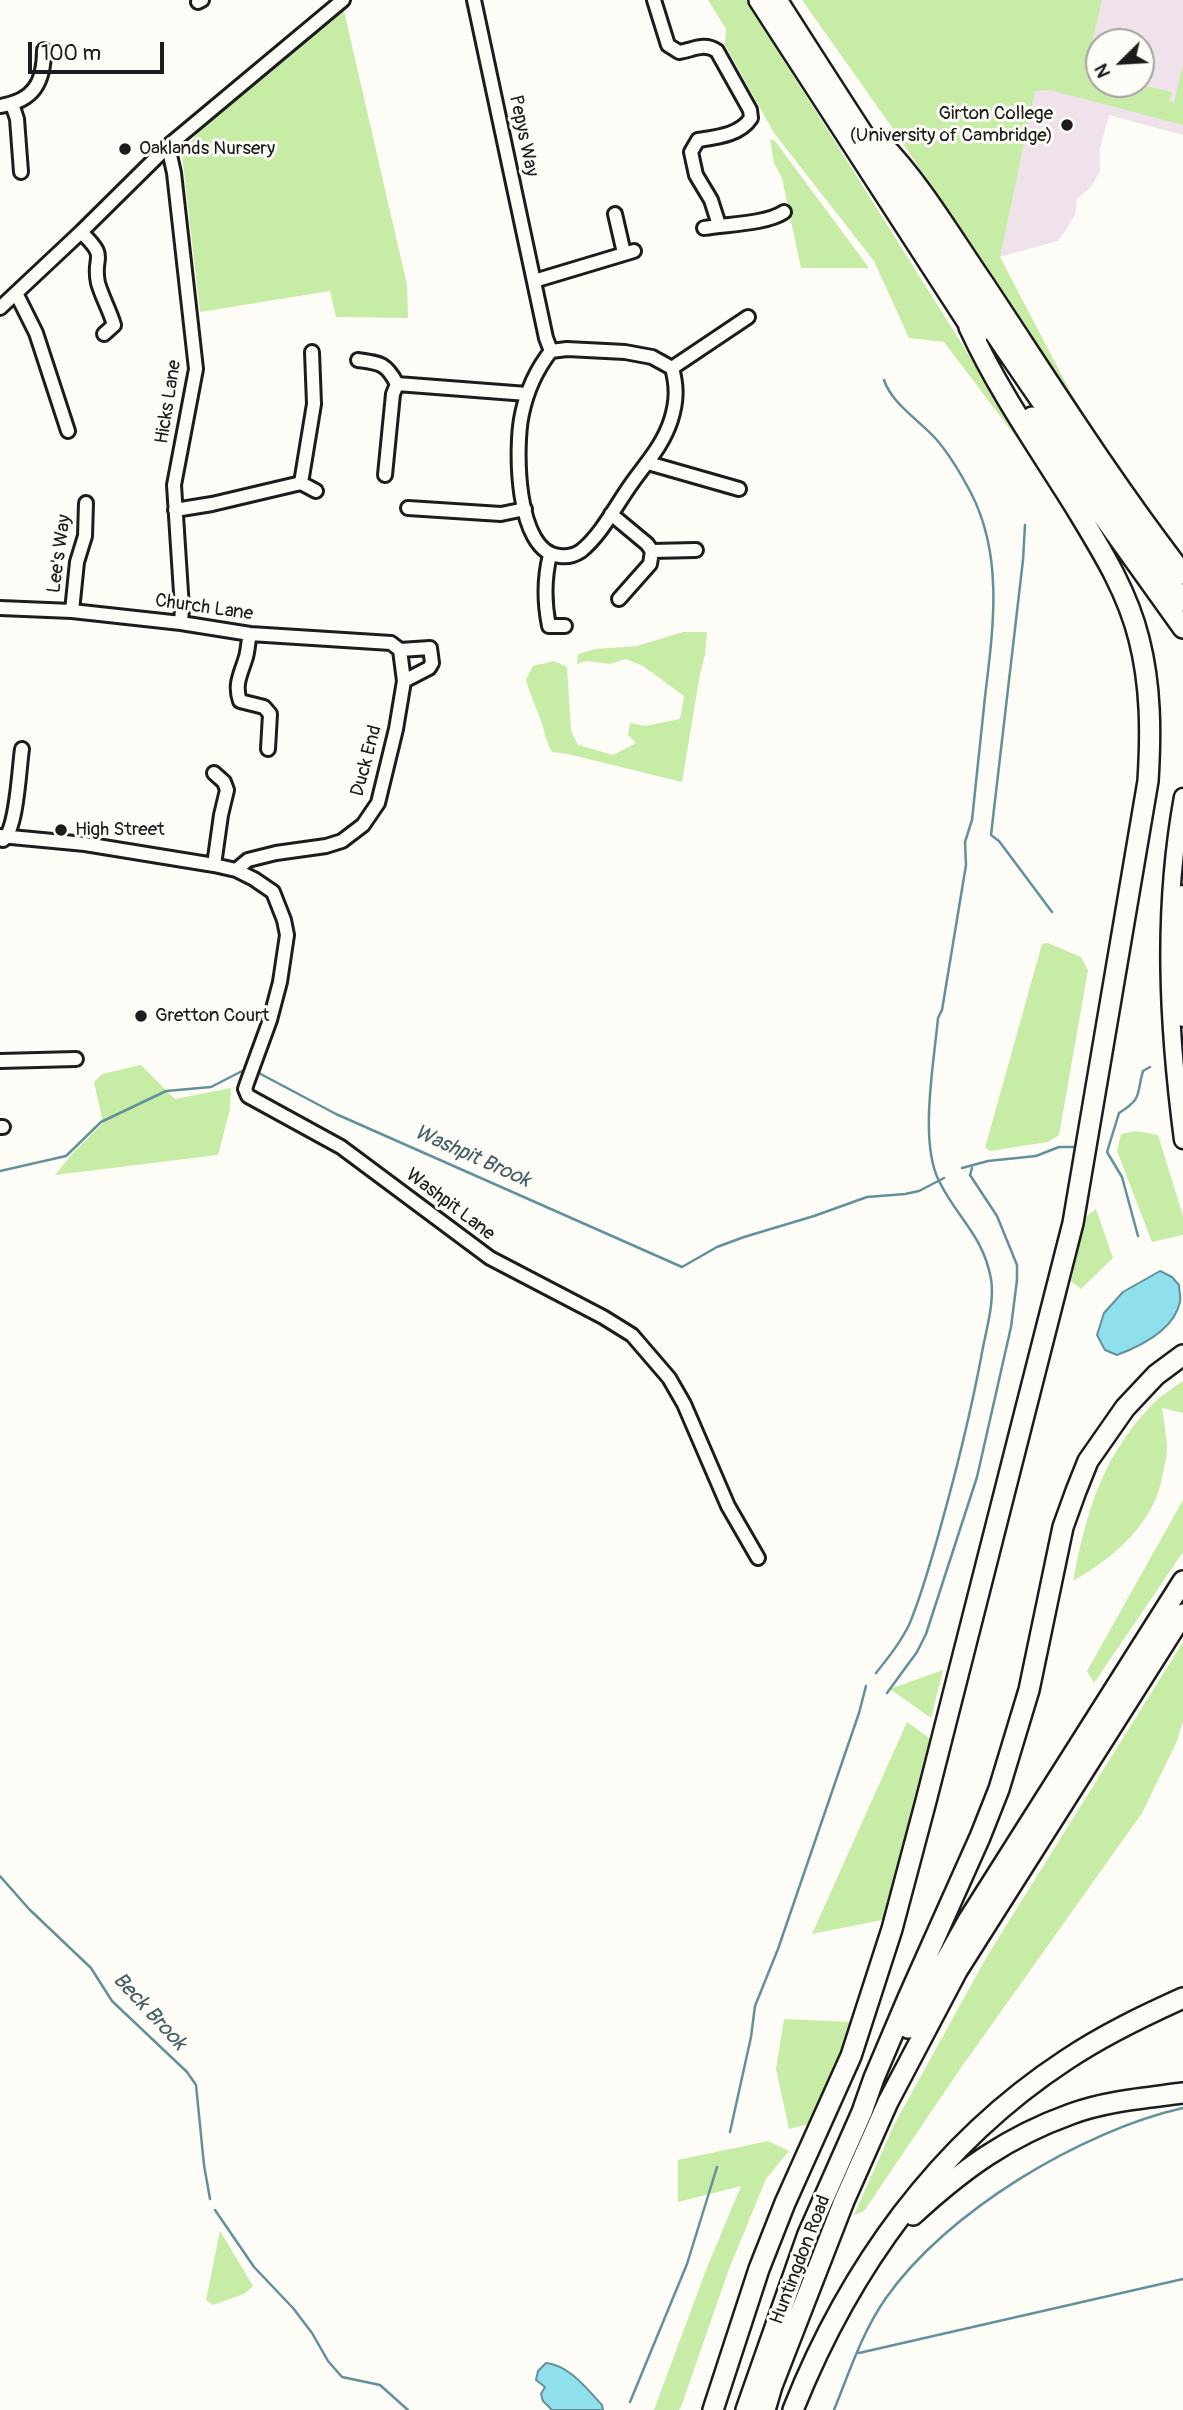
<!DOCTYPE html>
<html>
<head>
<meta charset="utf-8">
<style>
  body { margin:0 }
  #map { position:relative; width:1183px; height:2410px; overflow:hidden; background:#fdfcf7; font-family:Pangolin,sans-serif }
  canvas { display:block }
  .north { position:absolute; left:1085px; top:28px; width:70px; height:70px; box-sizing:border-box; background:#fdfcf7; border:2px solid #a3a29f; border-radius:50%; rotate:246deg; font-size:19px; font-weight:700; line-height:28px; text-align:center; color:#1c1c1c }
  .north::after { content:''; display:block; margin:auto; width:24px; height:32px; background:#1c1c1c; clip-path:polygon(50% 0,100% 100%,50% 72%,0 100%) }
  .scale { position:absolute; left:28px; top:42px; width:136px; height:32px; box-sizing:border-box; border:4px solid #1c1c1c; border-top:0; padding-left:9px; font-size:21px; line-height:24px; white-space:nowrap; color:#1c1c1c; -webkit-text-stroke:5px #fdfcf7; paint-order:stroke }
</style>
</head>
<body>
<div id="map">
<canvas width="1183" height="2410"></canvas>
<div class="north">N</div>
<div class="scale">100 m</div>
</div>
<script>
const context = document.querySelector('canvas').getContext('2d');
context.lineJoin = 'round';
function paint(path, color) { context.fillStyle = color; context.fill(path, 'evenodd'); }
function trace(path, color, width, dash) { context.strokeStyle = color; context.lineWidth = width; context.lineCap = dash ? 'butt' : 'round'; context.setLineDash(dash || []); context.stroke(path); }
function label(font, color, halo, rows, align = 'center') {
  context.font = font + ' Pangolin,sans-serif'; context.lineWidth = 6; context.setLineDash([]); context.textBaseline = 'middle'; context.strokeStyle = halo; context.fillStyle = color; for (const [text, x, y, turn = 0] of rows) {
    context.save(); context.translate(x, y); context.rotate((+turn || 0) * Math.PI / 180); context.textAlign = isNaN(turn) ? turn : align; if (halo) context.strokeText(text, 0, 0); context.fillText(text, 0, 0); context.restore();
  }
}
paint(new Path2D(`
  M1073 0H1183V135L1109 115 1100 148V171L1091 187 1077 199 1075 215 1065 231 1058 241 999 257 1035 90ZM1099 42H1141V84H1099Z`), '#efe2ea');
paint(new Path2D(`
  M708 0H746L1041 470 944 342 909 338 874 261 774 133 725 45 726 29Z
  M802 0H1102L1085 72 1099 75V84H1136L1172 92 1169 101 1174 103 1183 65V125L1050 90 1035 91 1000 257 1071 393 1107 451 1102 453 1018 316 896 133Z
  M344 11 407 285 408 318 336 317 330 291 200 312 182 155 204 124Z
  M770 139 775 141 869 268H801L782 178 774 163Z
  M683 632H707L705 655 700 674 682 782 568 754 552 752C545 740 544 726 538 713 534 702 529 692 526 680L533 666 554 661 567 667 571 731 578 745 613 755 636 743 628 735 630 723 645 726 680 719 684 696 643 666 626 659 610 664 586 661 577 664 578 654 595 649 637 646Z
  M1048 943 1081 957 1088 970 1059 1135 1048 1142 990 1151 985 1148 1042 944Z
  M141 1065 175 1099 231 1088 230 1109 218 1155 55 1175 72 1154 103 1123 94 1082 102 1074Z
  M1136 1131 1158 1135 1183 1216V1235L1152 1242 1117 1151 1121 1134Z
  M1096 1209 1113 1258 1081 1289 1071 1281 1086 1217Z
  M1183 1381V1413L1162 1408C1164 1421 1166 1433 1167 1446 1167 1454 1165 1464 1163 1473 1155 1523 1116 1556 1073 1581 1086 1514 1101 1459 1149 1408 1158 1397 1172 1389 1183 1381Z
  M1183 1500V1552L1094 1683 1087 1671Z
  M1183 1642V1721L1177 1741 1142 1813 958 2072 864 2211 854 2215 894 2125 986 1958Z
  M943 1670 931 1718 890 1689Z
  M907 1722 932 1740 887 1919 812 1934Z
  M784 2019 852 2022 817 2122 789 2129 776 2069Z
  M768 2141 789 2151 766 2179 729 2269 682 2404 679 2410H654L706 2270 741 2186 678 2202V2160Z
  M220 2231 253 2286 244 2294 213 2305 206 2300Z`), '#c7eca5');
const water = new Path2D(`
  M1160 1271 1172 1277 1179 1285C1179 1290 1181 1297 1180 1302 1174 1330 1141 1346 1117 1355L1105 1350 1097 1335 1104 1313 1123 1292Z
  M546 2363C569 2365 587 2389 602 2405L603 2410H552L543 2401 541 2394 545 2387 536 2380 538 2371Z`);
paint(water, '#90dfec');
trace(water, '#629199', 2);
trace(new Path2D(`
  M1025 525 1023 560 991 835 999 841 1052 912
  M255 1071 336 1114 682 1267 717 1247 744 1237 814 1216 867 1197 905 1194 919 1191 944 1178
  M962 1168 988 1161 1036 1156 1059 1147H1076
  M0 1171 66 1156 101 1122 166 1091 211 1087 246 1069
  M1138 1236 1122 1177 1107 1152 1119 1113C1143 1098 1136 1095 1143 1071L1150 1067
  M876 1673C888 1658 900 1643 909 1625 922 1594 931 1561 940 1529 956 1472 970 1416 981 1358 985 1333 995 1304 991 1279 983 1235 957 1218 939 1181 919 1141 934 1063 938 1018L942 1010 966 865 965 842 972 820C976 779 981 738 985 697 993 629 1004 557 971 493 961 474 950 455 936 439 919 420 892 404 884 380
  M887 1693 917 1652 926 1634 977 1477 1011 1327 1017 1280V1265L997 1216 970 1175 972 1168
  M0 1876 29 1909 91 1968 112 2001 187 2072 196 2085 204 2165 210 2199
  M730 2132 751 2037 755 2006 778 1949 859 1713 866 1686
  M215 2210 254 2267 293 2308 312 2333 328 2361 342 2377 380 2385 408 2410
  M859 2353 1183 2279
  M630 2402 687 2264 717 2167
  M834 2410C849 2373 862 2332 886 2298 946 2212 1081 2131 1183 2108`), '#629199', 2.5);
const minor = new Path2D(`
  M474 0 546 338 551 351
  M654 0 668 45 679 52C693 50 704 42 717 51L750 110 751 118C740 135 717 137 698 140L691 152 696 175 711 200 719 225
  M198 2 202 0
  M12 104 17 119 21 172
  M0 106C34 101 44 82 44 50
  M168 146 174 173 196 369 174 485 182 608 181 623
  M615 214 624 253
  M704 228C727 224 766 224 784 212
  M81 232C110 260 92 254 98 283 102 297 110 311 114 325L104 334
  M534 281 634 251
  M16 293 36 333 68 431
  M0 308 81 232 168 146 343 0
  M567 349 625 352 652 357 672 368C677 386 677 401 671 420 663 445 647 462 632 483 616 505 602 534 581 551 575 555 567 557 560 556 515 553 515 445 522 414 527 390 536 370 551 351Z
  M358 360C380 363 386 363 397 384L393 394 385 475
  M672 368 748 317
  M397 384 527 394
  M648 463 739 489
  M301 483 316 491
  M408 508 501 514 525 509
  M175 510 212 504 301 483 314 404 312 352
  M611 514 647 544 652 551 650 564 619 599
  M652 551 696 550
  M550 555C544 579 544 601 549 626H565
  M0 608 72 611 181 623 250 634 391 643 400 650
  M72 611 77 562 85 536 86 503
  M250 634C248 642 248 650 246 657 241 674 234 684 240 701L264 707 270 714 268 749
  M400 650 430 648 432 663 429 668 404 681
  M214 773 224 782 227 790 221 815 214 865
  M0 836 85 844 214 865 236 870 254 879 273 892 284 920 287 935 280 982 270 1020 247 1083 245 1089 248 1096 341 1147 490 1258 603 1317 632 1335 669 1378 684 1404 728 1506 758 1558
  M3 840C17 829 19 769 22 749
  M236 870 248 860 276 853 326 846 342 841 363 825 378 803 396 729 404 681 400 650
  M0 1061 76 1059
  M0 1127H3`);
const major = new Path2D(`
  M1183 797C1162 912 1168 1025 1183 1140
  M1183 894 1180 931 1183 1018`);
const highway = new Path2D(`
  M759 0 977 337
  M777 0C907 204 1040 406 1183 601
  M880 142C921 184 951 236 984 284 1049 382 1111 481 1183 574
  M1032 417 1183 628
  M908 2028 969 1919 1183 1581
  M913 2215C963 2169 1007 2137 1071 2114 1106 2101 1146 2098 1183 2093
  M713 2410 759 2269 785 2203 851 2056 892 1929 926 1801 1073 1223 1148 781C1151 733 1151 686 1139 639 1127 590 1100 548 1074 505 1037 446 998 390 969 327
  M746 2410 808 2234 862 2112 874 2078 908 1998 980 1837 999 1789 1029 1690 1063 1527 1076 1491 1088 1461 1125 1408 1156 1375 1183 1355
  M765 2410 772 2386 844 2201 888 2102 957 1971 1183 1614
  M793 2410C849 2269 938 2144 1066 2060 1103 2035 1143 2016 1183 1998`);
trace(minor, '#1c1c1c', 18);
trace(major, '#1c1c1c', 21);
trace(highway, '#1c1c1c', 24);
trace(minor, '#fdfcf7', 12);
trace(major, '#fdfcf7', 16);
trace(highway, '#fdfcf7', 19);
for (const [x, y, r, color] of [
  [1067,125,7,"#1c1c1c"],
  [125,149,7,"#1c1c1c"],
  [61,830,7,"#1c1c1c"],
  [141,1016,7,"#1c1c1c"]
]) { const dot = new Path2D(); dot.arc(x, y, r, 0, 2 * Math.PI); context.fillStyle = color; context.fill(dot); trace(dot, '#fdfcf7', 2.5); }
label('19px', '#1c1c1c', '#fdfcf7', [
  ["Girton College",1053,114,"right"],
  ["(University of Cambridge)",1053,136,"right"],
  ["Oaklands Nursery",139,149],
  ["High Street",75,830],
  ["Gretton Court",155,1016]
], 'left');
label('19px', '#1c1c1c', '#fdfcf7', [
  ["Pepys Way",523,136,78],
  ["Hicks Lane",169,402,-81],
  ["Lee's Way",60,554,-82],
  ["Church Lane",204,608,8],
  ["Duck End",367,761,-75],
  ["Washpit Lane",450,1205,37],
  ["Huntingdon Road",801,2260,-69]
]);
label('italic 21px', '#456065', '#fdfcf7', [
  ["Washpit Brook",472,1157,24],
  ["Beck Brook",149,2012,47]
]);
</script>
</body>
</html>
